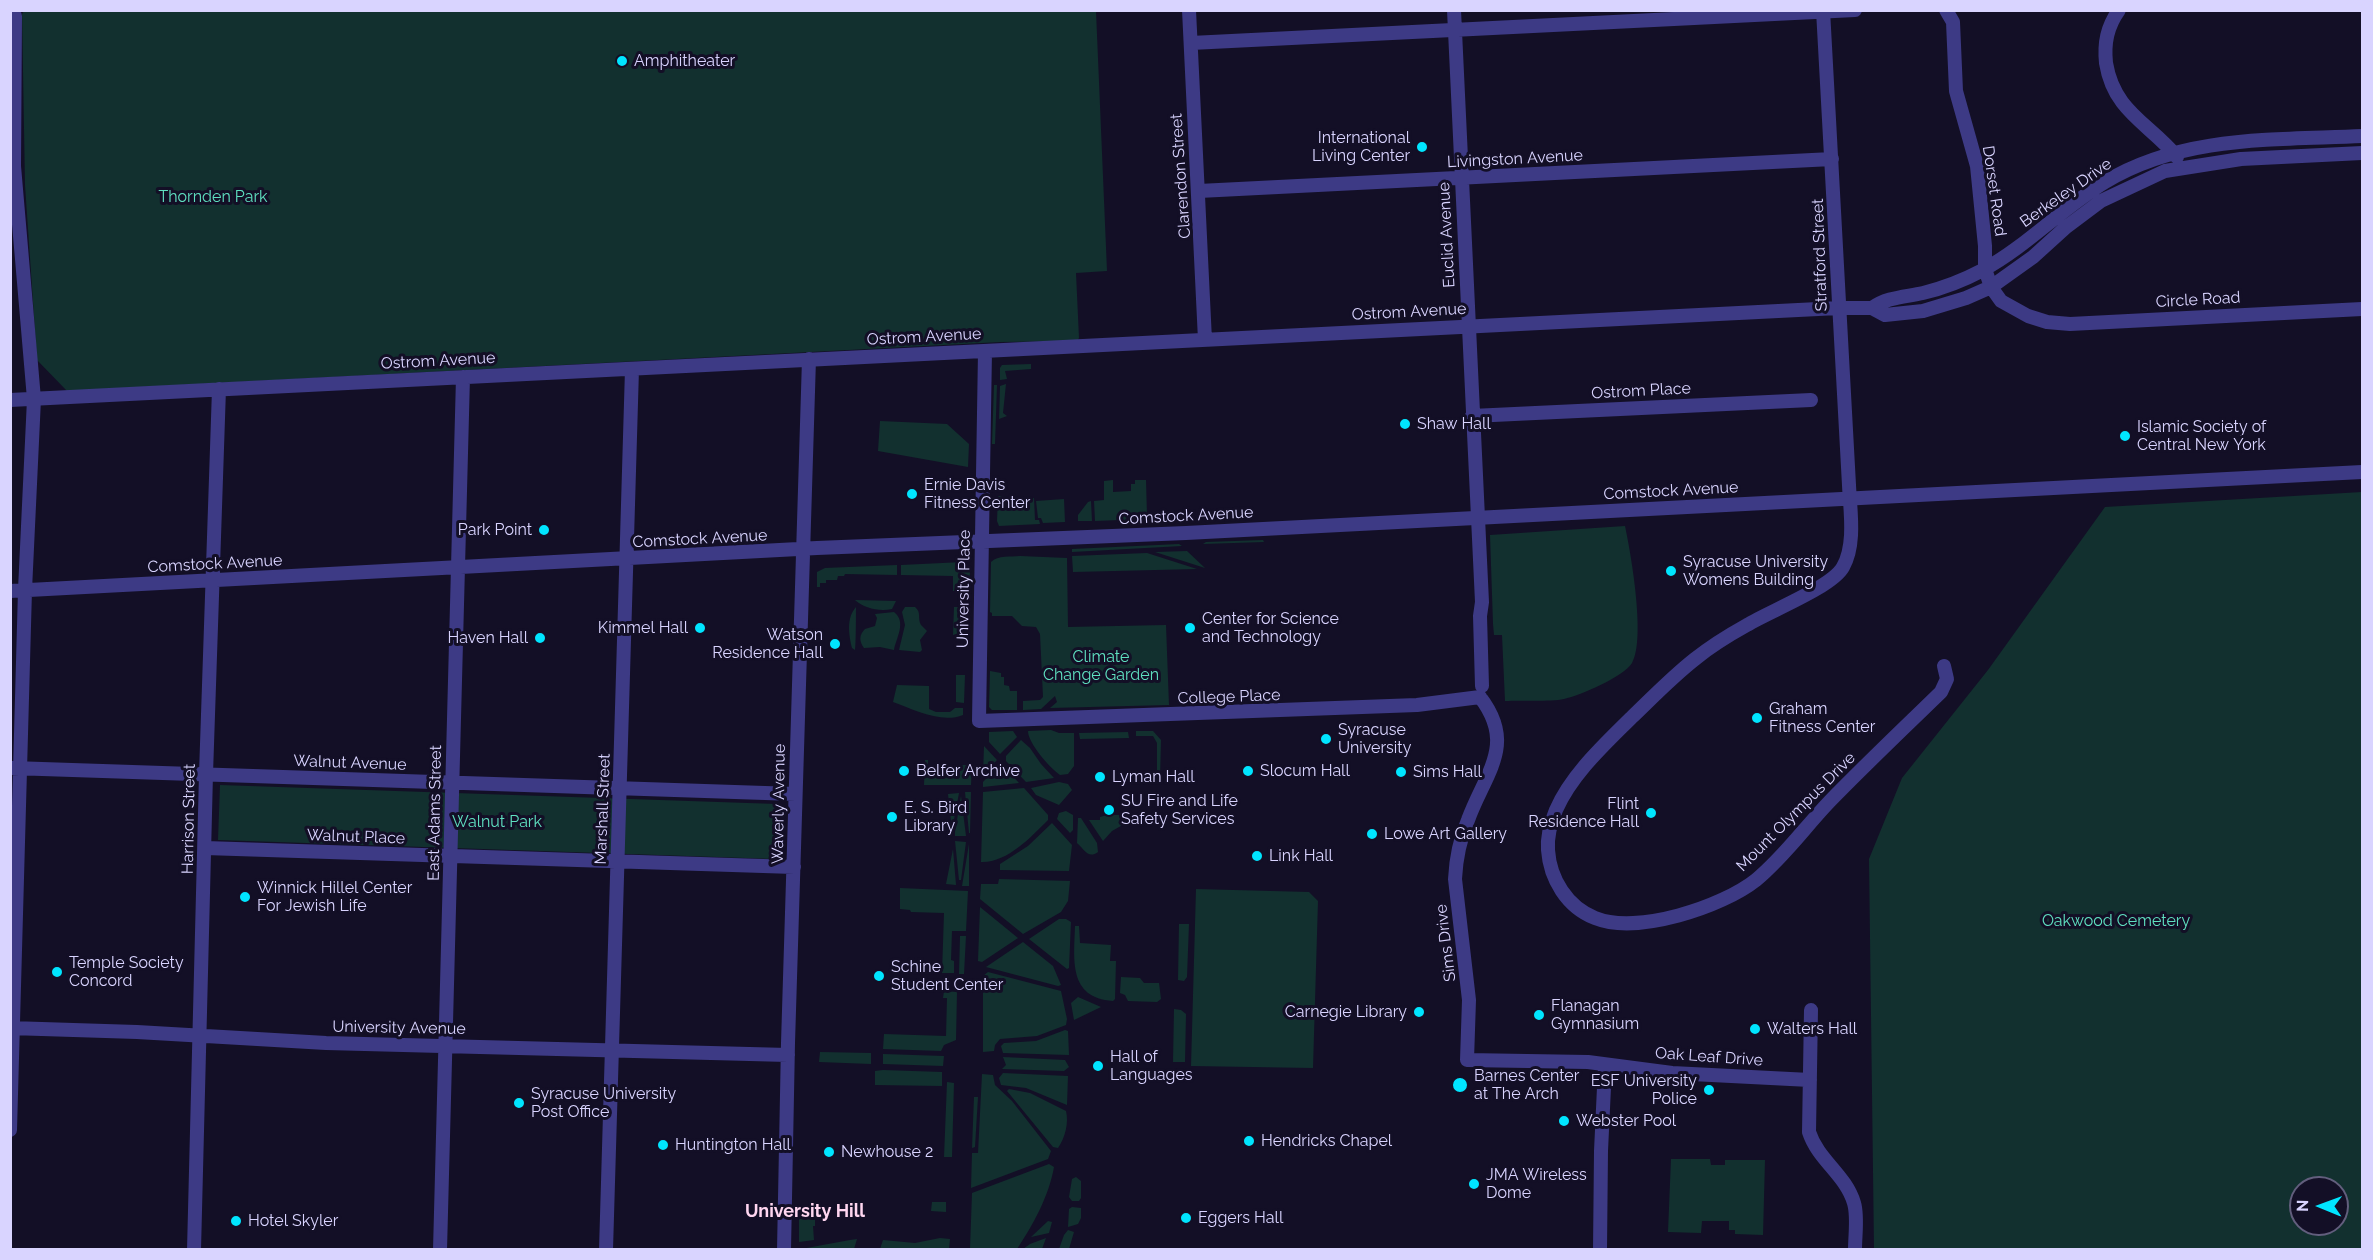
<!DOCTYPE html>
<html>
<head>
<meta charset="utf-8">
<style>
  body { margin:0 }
  #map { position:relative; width:2373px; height:1260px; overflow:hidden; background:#130f26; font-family:Raleway,sans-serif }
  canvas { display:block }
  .frame { position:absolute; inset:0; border:12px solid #d9d4ff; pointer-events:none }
  .north { position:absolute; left:2289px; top:1176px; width:60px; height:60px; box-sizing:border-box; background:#130f26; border:2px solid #625e7d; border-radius:50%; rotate:271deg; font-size:16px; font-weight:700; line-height:24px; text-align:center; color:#d9d4ff }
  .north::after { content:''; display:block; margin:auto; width:21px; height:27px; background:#00e5ff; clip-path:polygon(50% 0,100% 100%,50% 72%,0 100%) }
</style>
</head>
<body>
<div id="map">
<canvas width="2373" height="1260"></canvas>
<div class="frame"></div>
<div class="north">N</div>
</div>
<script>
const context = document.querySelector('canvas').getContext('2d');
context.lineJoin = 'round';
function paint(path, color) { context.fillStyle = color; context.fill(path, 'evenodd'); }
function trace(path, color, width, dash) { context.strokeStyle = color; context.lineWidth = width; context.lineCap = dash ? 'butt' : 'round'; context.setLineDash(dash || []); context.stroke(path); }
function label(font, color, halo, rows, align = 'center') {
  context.font = font + ' Raleway,sans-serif'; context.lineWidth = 6; context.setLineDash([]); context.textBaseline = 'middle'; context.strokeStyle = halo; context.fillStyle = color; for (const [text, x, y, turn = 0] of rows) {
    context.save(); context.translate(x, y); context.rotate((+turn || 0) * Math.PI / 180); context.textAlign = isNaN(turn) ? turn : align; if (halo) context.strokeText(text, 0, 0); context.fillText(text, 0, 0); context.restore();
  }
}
paint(new Path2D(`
  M25 10 1096 11 1107 271 1076 273 1079 338 1077 341 1001 342 67 391 37 360 25 185 22 14Z
  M1031 364V369L1005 371 1007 379 1000 380V368L1002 365Z
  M1006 384 1003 413 1007 416 999 419 1000 386Z
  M994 385H997L995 444H992Z
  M880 421 947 424 969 444 968 467 878 451Z
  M1113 480V492L1131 491V484H1135V480H1146L1147 516 1145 519 1095 521 1094 501 1104 500V481Z
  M2362 492V1249H1874L1869 859 1902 778 1988 670 2105 507ZM2301 1188H2337V1224H2301Z
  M998 496H1004L1005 501 1008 503 1029 502 1030 499 1034 498 1035 520H1039L1040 524 999 526 997 521Z
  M1064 499 1065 522 1043 523 1041 518H1038L1036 501Z
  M1091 501 1092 521H1078V515L1088 502Z
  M1625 526C1631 554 1646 639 1632 663 1623 677 1581 695 1564 699 1550 702 1521 700 1505 701L1502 635H1494L1493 624 1490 535Z
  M1263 540 1264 542 1203 544 1206 542Z
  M1179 544 1182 546 1072 552V549Z
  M1187 551 1205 568 1155 552Z
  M1147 553 1197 569 1073 572 1072 556Z
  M1020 556 1067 558 1068 627 1166 625 1169 705 1050 708 1057 702 1055 696 1041 709 1023 710V701L1040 700 1043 697 1040 634 1036 627 1022 626 1012 616H992V613L990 612 991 562C998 555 1011 557 1020 556Z
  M963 562 970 572 969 591H953V576L901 575V565Z
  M897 565V575L845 574 844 576H838L837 580H826V583H820V587H817V572L825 568Z
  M855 600 896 601 892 609C879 612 864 608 855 600Z
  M856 607C856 613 856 646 855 650L852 648C849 635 846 618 856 607Z
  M905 607H915C922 613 917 618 921 625 923 627 925 629 927 631L920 640 922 650 920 652 899 650 905 625 902 612Z
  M954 607H964L967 610 964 632 953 635Z
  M894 612C907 622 896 638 894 650L880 647 864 648C859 641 859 635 865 629L875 626 877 618 875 614Z
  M990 671 1001 673V677H1004V685L1009 686 1010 691H1017V710H992L989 707Z
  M956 675H965L964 703 956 702Z
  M897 685 929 686V709L936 712H950L955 708H963V715C941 724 913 709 893 702Z
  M1051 730 1059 733H1074V766L1068 774 1060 775C1049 767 1028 743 1028 731Z
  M1013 731 1017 737 1000 754 989 742V732Z
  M1136 731H1153L1161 740 1160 779 1123 778V775H1157V743L1153 736H1136Z
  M1128 732 1129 738 1080 739 1079 733Z
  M1021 740 1030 748 1041 764 1054 778 1026 782 1006 761V756Z
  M984 746 997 760 983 775Z
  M925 760H928V768H952L960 765H972L971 785H924Z
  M1001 763 1019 783 983 787V782Z
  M1059 782 1068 784 1072 790 1059 805 1036 795 1031 788Z
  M220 785 777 804 775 859 218 840Z
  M1024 788 1048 815V820C1031 837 1007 863 981 862L983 792Z
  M965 792H971L970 833H969Z
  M959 793 952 830 948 794Z
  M961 796 966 836H955V832Z
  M1066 811 1073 815V830L1070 833 1057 819 1059 813Z
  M1107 815H1128V822L1112 831 1103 841 1089 820H1100V817Z
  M1078 818H1081L1097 843 1098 852C1088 859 1085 850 1077 843Z
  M1052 823 1072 845 1069 871 1000 870V864L1028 846Z
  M955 841 966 842 961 880H959Z
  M969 844V886H962Z
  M953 849 956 885 946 884Z
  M999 879 1070 881 1068 901 1061 912 1023 934 980 899 981 884H998Z
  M900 888 968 891 966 931H952L951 960 954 961V973H942L944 913 911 912 910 910 900 909Z
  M1196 889 1309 892 1318 901 1313 1068 1191 1066Z
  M980 907 1018 938 982 962 978 961Z
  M1059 919H1066L1071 922 1069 968 1067 969 1029 939Z
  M1179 924H1189L1187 977 1184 981 1178 980Z
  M1075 926H1079L1080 943 1111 945 1110 961H1116L1115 999 1113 1001C1068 998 1074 959 1075 926Z
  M960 936H966L964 974H959Z
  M1023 942 1053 966 1061 985 1058 986 986 967Z
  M988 972 1061 991 1067 1019 1066 1025 1037 1036 1000 1039 995 1045 994 1051 983 1052V976Z
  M1121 977 1140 978 1144 983H1159L1161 999 1157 1002 1128 1001 1125 995 1120 993Z
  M944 991 957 992 956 1040 944 1045 941 1051 883 1049 884 1034 946 1036 947 998H943Z
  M1078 997 1101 1007 1074 1020 1071 1003Z
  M1174 1009 1181 1010 1186 1014 1185 1062H1173Z
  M1065 1030 1068 1031 1069 1055 1003 1053 1001 1046 1004 1043 1036 1041Z
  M820 1052 871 1053V1064L819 1062Z
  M883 1054 944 1056 943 1066 883 1064Z
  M1003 1057 1065 1060 1069 1067 1064 1071 1002 1069 1006 1065Z
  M883 1070 942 1072V1086L875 1085V1071Z
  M1003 1073 1068 1076 1067 1105 1026 1088 1001 1085 999 1078Z
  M982 1074 993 1075 995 1085 1012 1101 1051 1151 1048 1159 971 1188 972 1153H978Z
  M947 1082 954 1083 952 1157H944Z
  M1009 1089 1030 1093 1066 1111C1069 1123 1065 1138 1058 1148L1053 1147 1007 1091Z
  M974 1097H978L975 1147 972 1148Z
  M1671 1159H1710L1711 1165H1725V1160H1765L1763 1235 1735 1234V1230H1729V1221H1702L1701 1233 1668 1232Z
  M1049 1164 1054 1167C1049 1196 1033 1225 1017 1249H970L972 1193Z
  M1076 1177 1081 1181V1198L1079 1201H1072L1069 1197 1072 1179Z
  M932 1202H946V1212L931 1211Z
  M1072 1207 1081 1208V1218L1078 1224 1068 1227 1069 1209Z
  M832 1217 815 1219V1226H813L814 1240 799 1242V1219Z
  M1048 1221 1052 1222 1049 1233 1031 1237Z
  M1068 1230 1074 1232 1069 1249H1059L1064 1235Z
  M940 1238 950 1239 949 1249H880L883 1240 915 1243Z
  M1046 1238 1042 1249H1023L1030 1244Z
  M857 1239 854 1249H801L850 1240Z`), '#12302f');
trace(new Path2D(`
  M1189 10 1205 340
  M1454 10 1482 602 1480 616 1482 686
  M1823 10 1849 485C1850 510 1856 544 1843 567 1832 587 1770 611 1747 625 1729 635 1711 646 1695 659 1672 677 1652 698 1631 718 1604 745 1572 774 1556 810 1551 822 1547 837 1548 850 1550 879 1567 907 1595 918 1637 935 1722 907 1756 880 1784 857 1805 827 1830 801 1866 764 1904 728 1941 692L1947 679 1944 666
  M1946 10 1953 22 1956 91 1977 166 1985 246V269L1991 287 2001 301 2028 316 2047 322 2070 324 2362 309
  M2119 10C2107 27 2104 43 2106 63 2114 112 2149 123 2177 157
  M1191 43 1855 10
  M1199 191 1832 159
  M1872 308C1887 297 1905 297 1923 293 1944 288 1964 280 1983 270 2027 246 2062 208 2105 182 2182 135 2275 140 2362 136
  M985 351 979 721 1417 705 1480 697
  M10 400 1838 308H1872L1885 315 1923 311 1966 298 1991 287 2033 257 2065 228 2101 201 2165 171 2241 159 2362 153
  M1472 416 1811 400
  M10 591 817 548 1186 533 2362 472
  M1480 697C1517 745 1485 773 1468 820 1460 839 1456 858 1455 879L1469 1000 1467 1060 1588 1062 1672 1073 1810 1080
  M12 768 795 794
  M205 848 794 867
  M1811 1010 1809 1132C1818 1160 1846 1175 1854 1203 1858 1216 1855 1235 1855 1250
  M10 1028 137 1032 326 1043 788 1055
  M10 1130 25 590 34 399 14 166 15 16
  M194 1250 206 774 219 389
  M440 1250 463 377
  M606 1250 632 369
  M784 1250 788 1043 809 359
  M1600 1250 1601 1151 1605 1066`), '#3d3a85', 14);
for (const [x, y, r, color] of [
  [622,61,6,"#00e5ff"],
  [1422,147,6,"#00e5ff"],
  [1405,424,6,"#00e5ff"],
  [2125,436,6,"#00e5ff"],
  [912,494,6,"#00e5ff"],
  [544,530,6,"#00e5ff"],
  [1671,571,6,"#00e5ff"],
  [700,628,6,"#00e5ff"],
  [1190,628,6,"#00e5ff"],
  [540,638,6,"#00e5ff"],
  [835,644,6,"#00e5ff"],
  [1757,718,6,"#00e5ff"],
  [1326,739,6,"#00e5ff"],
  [904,771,6,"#00e5ff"],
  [1248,771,6,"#00e5ff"],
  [1401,772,6,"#00e5ff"],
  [1100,777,6,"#00e5ff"],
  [1109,810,6,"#00e5ff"],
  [1651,813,6,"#00e5ff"],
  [892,817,6,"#00e5ff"],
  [1372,834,6,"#00e5ff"],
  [1257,856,6,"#00e5ff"],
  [245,897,6,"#00e5ff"],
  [57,972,6,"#00e5ff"],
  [879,976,6,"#00e5ff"],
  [1419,1012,6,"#00e5ff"],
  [1539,1015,6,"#00e5ff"],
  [1755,1029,6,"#00e5ff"],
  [1098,1066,6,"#00e5ff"],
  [1460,1085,8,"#00e5ff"],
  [1709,1090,6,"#00e5ff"],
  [519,1103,6,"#00e5ff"],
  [1564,1121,6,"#00e5ff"],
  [1249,1141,6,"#00e5ff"],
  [663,1145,6,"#00e5ff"],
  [829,1152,6,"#00e5ff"],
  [1474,1184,6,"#00e5ff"],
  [1186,1218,6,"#00e5ff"],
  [236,1221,6,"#00e5ff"]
]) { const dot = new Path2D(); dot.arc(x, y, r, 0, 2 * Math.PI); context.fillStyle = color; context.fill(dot); trace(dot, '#130f26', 2); }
label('16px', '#d9d4ff', '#130f26', [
  ["Amphitheater",634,61],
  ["International",1410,138,"right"],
  ["Living Center",1410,156,"right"],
  ["Shaw Hall",1417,424],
  ["Islamic Society of",2137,427],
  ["Central New York",2137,445],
  ["Ernie Davis",924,485],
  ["Fitness Center",924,503],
  ["Park Point",532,530,"right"],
  ["Syracuse University",1683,562],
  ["Womens Building",1683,580],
  ["Center for Science",1202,619],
  ["and Technology",1202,637],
  ["Kimmel Hall",688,628,"right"],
  ["Watson",823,635,"right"],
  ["Residence Hall",823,653,"right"],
  ["Haven Hall",528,638,"right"],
  ["Graham",1769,709],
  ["Fitness Center",1769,727],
  ["Syracuse",1338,730],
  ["University",1338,748],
  ["Belfer Archive",916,771],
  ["Slocum Hall",1260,771],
  ["Sims Hall",1413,772],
  ["Lyman Hall",1112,777],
  ["SU Fire and Life",1121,801],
  ["Safety Services",1121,819],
  ["Flint",1639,804,"right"],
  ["Residence Hall",1639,822,"right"],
  ["E. S. Bird",904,808],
  ["Library",904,826],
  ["Lowe Art Gallery",1384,834],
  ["Link Hall",1269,856],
  ["Winnick Hillel Center",257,888],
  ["For Jewish Life",257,906],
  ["Temple Society",69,963],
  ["Concord",69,981],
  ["Schine",891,967],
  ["Student Center",891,985],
  ["Flanagan",1551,1006],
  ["Gymnasium",1551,1024],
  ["Carnegie Library",1407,1012,"right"],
  ["Walters Hall",1767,1029],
  ["Hall of",1110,1057],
  ["Languages",1110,1075],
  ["Barnes Center",1474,1076],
  ["at The Arch",1474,1094],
  ["ESF University",1697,1081,"right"],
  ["Police",1697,1099,"right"],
  ["Syracuse University",531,1094],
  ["Post Office",531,1112],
  ["Webster Pool",1576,1121],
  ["Hendricks Chapel",1261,1141],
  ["Huntington Hall",675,1145],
  ["Newhouse 2",841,1152],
  ["JMA Wireless",1486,1175],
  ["Dome",1486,1193],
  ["Eggers Hall",1198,1218],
  ["Hotel Skyler",248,1221]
], 'left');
label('16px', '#d9d4ff', '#130f26', [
  ["Livingston Avenue",1515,159,-3],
  ["Clarendon Street",1181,176,-94],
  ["Dorset Road",1994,191,82],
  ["Berkeley Drive",2066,193,-35],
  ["Euclid Avenue",1447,235,-93],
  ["Stratford Street",1820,255,-92],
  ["Circle Road",2198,300,-3],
  ["Ostrom Avenue",1409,312,-3],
  ["Ostrom Avenue",924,337,-3],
  ["Ostrom Avenue",438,361,-3],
  ["Ostrom Place",1641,391,-3],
  ["Comstock Avenue",1671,491,-3],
  ["Comstock Avenue",1186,516,-3],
  ["Comstock Avenue",700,539,-3],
  ["Comstock Avenue",215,564,-3],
  ["University Place",964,589,-89],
  ["College Place",1229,697,-2],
  ["Walnut Avenue",350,763,2],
  ["Waverly Avenue",779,804,-89],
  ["Marshall Street",603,809,-88],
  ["Mount Olympus Drive",1796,812,-45],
  ["East Adams Street",435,813,-89],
  ["Harrison Street",189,819,-89],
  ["Walnut Place",356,837,2],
  ["Sims Drive",1446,943,-97],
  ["University Avenue",399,1028,1],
  ["Oak Leaf Drive",1709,1057,4]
]);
label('16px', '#5fe0c0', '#130f26', [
  ["Thornden Park",213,197],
  ["Climate",1101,657],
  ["Change Garden",1101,675],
  ["Walnut Park",497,822],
  ["Oakwood Cemetery",2116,921]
]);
label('bold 18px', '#ffd6f0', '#130f26', [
  ["University Hill",805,1212]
]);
</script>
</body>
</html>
